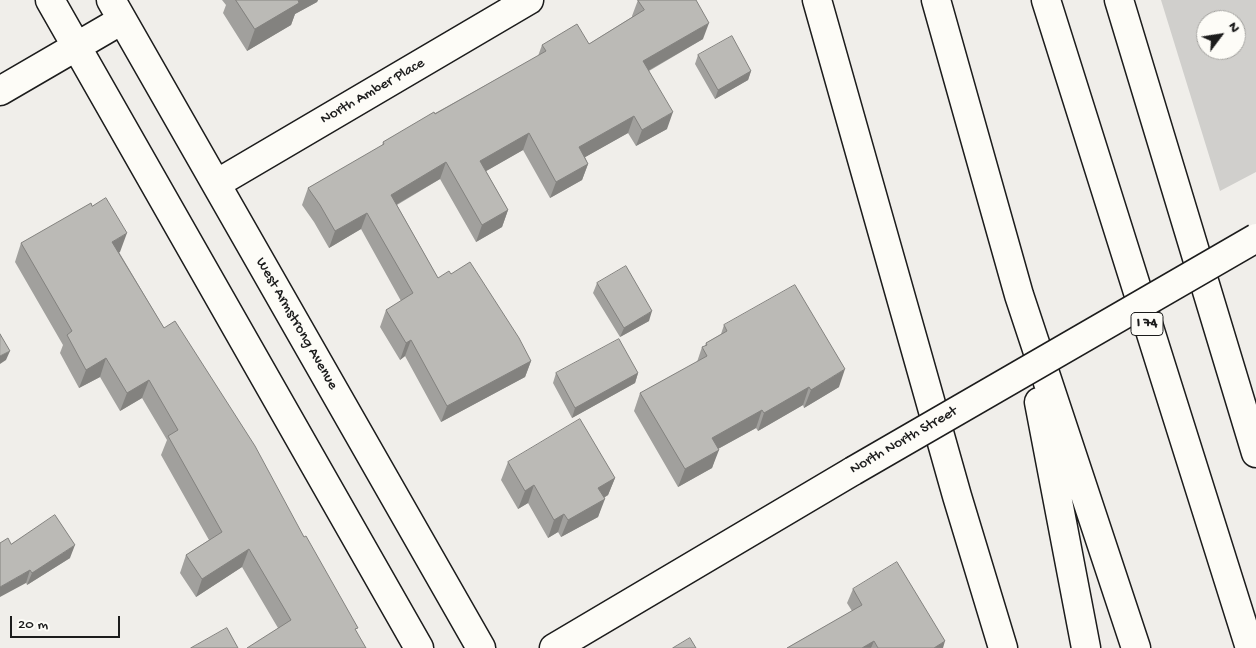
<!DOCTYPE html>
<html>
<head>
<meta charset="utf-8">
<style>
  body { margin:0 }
  #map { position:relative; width:1256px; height:648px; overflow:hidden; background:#f0eeea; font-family:"Gochi Hand",sans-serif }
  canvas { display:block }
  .north { position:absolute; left:1196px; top:10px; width:50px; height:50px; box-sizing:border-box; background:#fdfcf7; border:1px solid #a3a29f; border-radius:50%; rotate:59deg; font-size:14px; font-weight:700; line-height:20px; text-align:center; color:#1c1c1c }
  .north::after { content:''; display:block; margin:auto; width:18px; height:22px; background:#1c1c1c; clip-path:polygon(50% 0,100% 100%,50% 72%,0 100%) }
  .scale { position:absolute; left:10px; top:616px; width:110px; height:22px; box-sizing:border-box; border:2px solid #1c1c1c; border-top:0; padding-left:6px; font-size:15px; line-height:18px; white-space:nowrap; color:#1c1c1c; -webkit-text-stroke:4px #fdfcf7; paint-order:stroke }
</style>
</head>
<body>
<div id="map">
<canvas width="1256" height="648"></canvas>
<div class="north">N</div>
<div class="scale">20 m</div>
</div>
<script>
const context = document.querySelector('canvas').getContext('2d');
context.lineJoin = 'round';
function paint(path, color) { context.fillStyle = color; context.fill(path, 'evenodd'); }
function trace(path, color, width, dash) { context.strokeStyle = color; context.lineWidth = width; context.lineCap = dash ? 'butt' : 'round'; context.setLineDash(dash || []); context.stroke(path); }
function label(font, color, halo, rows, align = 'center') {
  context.font = font + ' "Gochi Hand",sans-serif'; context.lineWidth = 5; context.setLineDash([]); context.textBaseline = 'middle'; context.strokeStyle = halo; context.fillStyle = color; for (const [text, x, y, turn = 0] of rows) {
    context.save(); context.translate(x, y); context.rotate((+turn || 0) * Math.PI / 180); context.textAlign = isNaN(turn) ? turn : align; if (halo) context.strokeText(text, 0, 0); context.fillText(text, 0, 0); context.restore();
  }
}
paint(new Path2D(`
  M1161 0H1256V172L1220 191ZM1206 20H1236V50H1206Z`), '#d0cfcc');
const minor = new Path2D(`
  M50 0 419 648
  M111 0 481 648
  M0 91 122 20
  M216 184 529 0
  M554 648 853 471`);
const highway = new Path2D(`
  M817 0 957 496 1003 648
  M936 0 1019 295 1136 648
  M1046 0 1250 648
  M1119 0 1256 453
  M1039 402 1086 648`);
trace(minor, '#1c1c1c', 31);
trace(highway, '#1c1c1c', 31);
trace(minor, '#fdfcf7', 28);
trace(highway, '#fdfcf7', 28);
const minorBridge = new Path2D(`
  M853 471 1256 238`);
trace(minorBridge, '#1c1c1c', 31, []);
trace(minorBridge, '#fdfcf7', 28);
paint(new Path2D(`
  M222 0H318L317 2 295 14 291 25 247 51 223 13 226 5Z
  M638 0H696L703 39 649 71 667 129 636 146 628 133 585 157 588 164 582 180 550 198 523 150 486 171 508 210 502 227 476 242 440 179 397 205 438 278 531 361 525 377 441 422 405 356 400 360 380 327 386 310 401 301 361 229 329 248 314 222 302 205 308 188 382 146 383 142 538 56 542 45 589 44 632 17V16Z
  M698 55 751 71 748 80 715 99 695 64Z
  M92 206 120 252H119L164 328 304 537 358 628H278L242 567 196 597 180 573 186 555 209 540 161 455 167 440 142 398 120 411 100 377 79 388 60 353 63 345 15 262 21 243Z
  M597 283 649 321 620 337 593 293Z
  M724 325 839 387 804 408 803 405 758 431 756 428 718 449 712 468 678 487 634 411 640 393 697 362 702 347 705 346 706 343 721 334Z
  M556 373H638L635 383 572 418 553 383Z
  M508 462 615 478 608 495 604 498 598 517 561 537 558 532 548 538 528 503 518 509 501 480Z
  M11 544 70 558 27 585Z
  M853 589 943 648H787L852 611 847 603Z`), '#a1a09d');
paint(new Path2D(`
  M295 0H318L317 2 295 14 291 25 247 51 255 29Z
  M709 23 703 39 637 77 643 61Z
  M751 71 748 80 715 99 718 90Z
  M673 112 667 129 636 146 642 130Z
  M634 116 628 133 573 164 579 147Z
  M529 133 523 150 474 178 480 161Z
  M446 162 440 179 385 211 391 195Z
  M588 164 582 180 550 198 556 182Z
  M508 210 502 227 476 242 482 225Z
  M367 213 361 229 329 248 335 231Z
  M127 233 120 252 106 260 112 242Z
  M652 311 649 321 620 337 624 328Z
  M411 340 405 356 400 360 406 343Z
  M10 351 6 360 0 364V356Z
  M106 358 100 377 79 388 86 370Z
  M531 361 525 377 441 422 447 406Z
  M845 369 839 387 804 408 811 390Z
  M638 373 635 383 572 418 575 408Z
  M149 380 142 398 120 411 127 393Z
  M809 387 803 405 758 431 764 413Z
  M762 410 756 428 705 456 712 438Z
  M719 450 712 468 678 487 685 469Z
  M615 478 608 495 591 505 598 488Z
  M534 485 528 503 518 509 525 491Z
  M605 499 598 517 561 537 568 520Z
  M564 514 558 532 548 538 554 520Z
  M75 545 70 558 27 585 32 573Z
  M249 549 242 567 196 597 202 579Z
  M30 570 26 583 0 597V587Z
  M874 641 871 648H862Z
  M945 641 943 648H934Z`), '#83827f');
const building = new Path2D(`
  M236 0H298L299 3 255 29Z
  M638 0H696L709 23 643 61 673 112 642 130 634 116 579 147 588 164 556 182 529 133 480 161 508 210 482 225 446 162 391 195 438 278 449 271 451 274 470 262 519 338 531 361 447 406 411 340 406 343 386 310 413 293 367 213 335 231 320 205 308 188 384 144 383 142 434 112 435 114 546 51 542 45 577 24 589 44 644 10Z
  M732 36 751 71 718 90 698 55Z
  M106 198 127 233 112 242 164 328 175 321 255 446 304 537 306 536 358 628 355 629 366 648H247L291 620 249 549 202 579 186 555 222 532 168 436 178 430 149 380 127 393 106 358 86 370 67 335 72 331 21 243 91 203 92 206Z
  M626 266 652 311 624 328 597 283Z
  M795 285 845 369 811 390 809 387 764 413 762 410 712 438 719 450 685 469 640 393 707 356 702 347 707 345 706 343 727 331 724 325Z
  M0 334 10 351 0 356Z
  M619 339 638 373 575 408 556 373Z
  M580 419 615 478 598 488 605 499 568 520 564 514 554 520 534 485 525 491 508 462Z
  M55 515 75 545 32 573 30 570 0 587V543L8 538 11 544Z
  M897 562 945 641 934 648H878L874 641 862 648H787L862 605 853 589Z
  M227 628 238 648H191Z
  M690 638 696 648H673Z`);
paint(building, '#bbbab6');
trace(building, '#83827f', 1);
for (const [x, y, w] of [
  [1147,324,32]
]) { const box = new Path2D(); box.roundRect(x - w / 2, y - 11.5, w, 23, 4); context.fillStyle = '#fdfcf7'; context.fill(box); trace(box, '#1c1c1c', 1); }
label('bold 14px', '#1c1c1c', null, [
  ["I 74",1147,324]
]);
label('15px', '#1c1c1c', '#fdfcf7', [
  ["North Amber Place",373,92,-30],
  ["West Armstrong Avenue",296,324,60],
  ["North North Street",904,441,-30]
]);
</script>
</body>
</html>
